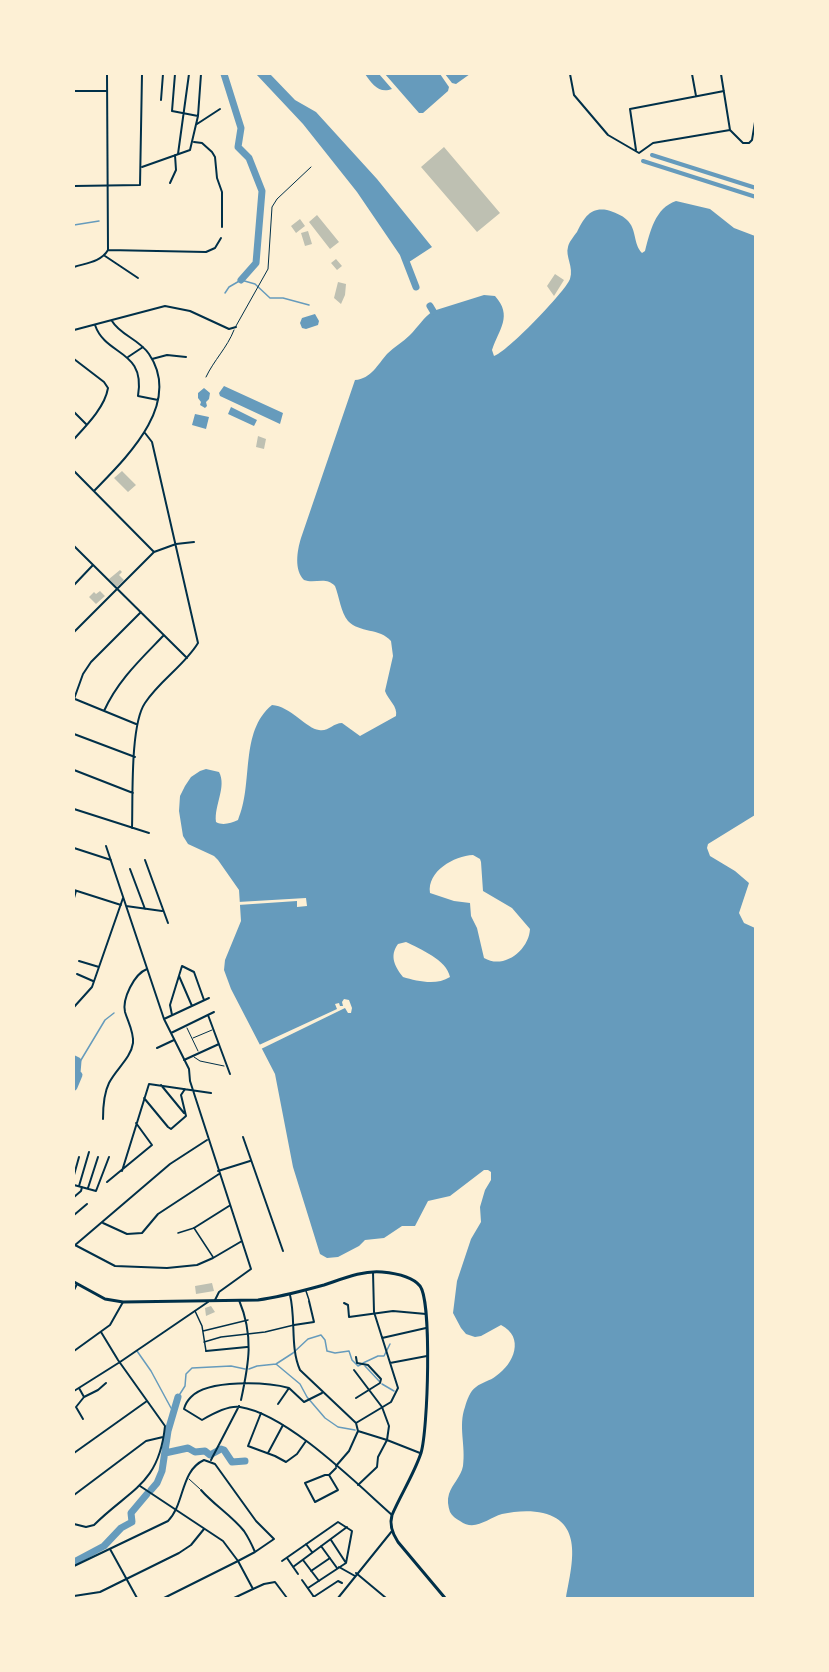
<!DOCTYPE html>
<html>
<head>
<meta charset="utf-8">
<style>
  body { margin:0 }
  #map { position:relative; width:829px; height:1672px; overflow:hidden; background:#fdf0d5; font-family:"DM Sans",sans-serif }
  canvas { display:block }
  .frame { position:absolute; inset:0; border:75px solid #fdf0d5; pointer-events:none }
</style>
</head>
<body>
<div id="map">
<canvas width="829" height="1672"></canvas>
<div class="frame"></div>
</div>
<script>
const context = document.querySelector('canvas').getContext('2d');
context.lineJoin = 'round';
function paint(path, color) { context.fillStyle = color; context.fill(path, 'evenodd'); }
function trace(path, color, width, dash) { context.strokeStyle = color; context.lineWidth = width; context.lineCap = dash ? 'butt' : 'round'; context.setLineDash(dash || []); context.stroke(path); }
paint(new Path2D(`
  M256 74H270L295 100 316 112 377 179 432 247 406 264 357 192 303 124Z
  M365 74H379L392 89C379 94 372 84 365 74Z
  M385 74H440L449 87 448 91 423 113H419Z
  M445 74H470L456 84 452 83Z
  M676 201 710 209 734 228 755 236V815L708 844 707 848 710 856 735 871 749 883 739 913 744 923 755 928V1598H566C571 1568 585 1523 543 1513 531 1510 515 1511 502 1514 488 1518 475 1532 460 1521 456 1519 452 1516 450 1512 448 1506 447 1500 449 1494 452 1484 461 1477 463 1466 466 1446 458 1426 465 1407 467 1400 470 1391 476 1387 482 1382 490 1381 496 1376 514 1364 525 1337 501 1325L481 1336 475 1337 466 1334 461 1328 453 1313 457 1281 471 1239 481 1222 480 1207 485 1190 491 1180V1172L488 1170H484L450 1196 428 1201 415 1226H402L384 1238 365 1240 359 1246 338 1257 327 1258 320 1254 293 1167 275 1074 231 989 224 970 225 960 241 921 239 890 218 860 214 856 188 844 183 836 179 811 180 796 185 786 191 777 200 771 206 769 219 772C227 787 214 805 216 822 223 826 231 823 238 820 254 784 239 732 272 705 290 706 307 729 319 730 328 732 333 723 342 723L360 736 396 716C398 706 388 700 385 691L393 656 391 641C380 628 359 633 348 621 341 613 339 596 335 586 326 576 315 584 304 580 294 570 297 551 301 538L355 380C371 379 378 364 387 354 394 347 403 342 410 335 418 327 423 318 433 311L484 295 495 296C513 316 499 329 492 350L494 356C506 353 565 292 570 279 574 267 565 256 568 247 569 242 574 236 577 232 584 218 590 207 607 210 614 212 622 215 627 220 637 229 633 244 642 253L645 251C650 232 655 208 676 201ZM473 855 480 859 481 862 483 891 512 908 530 929C529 950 504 970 484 958L477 928 471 916 470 903 454 901 430 893C427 871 454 856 473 855ZM406 942C420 949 447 960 450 977 436 986 417 981 403 977 395 967 389 956 398 944Z
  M315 314 319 321 318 325 306 329 302 328 300 323 302 318Z
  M224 386 283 413 280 424 220 396 219 393Z
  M204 388 210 393 209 399 206 402 207 406 205 408 200 405 201 402 198 398V393Z
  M231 407 257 420 254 426 228 414Z
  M195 414 209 417 206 429 192 425Z`), '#669bbc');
paint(new Path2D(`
  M306 898 307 906 297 907V901L238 905V902Z
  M344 999 349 1000 352 1008 351 1013H348L345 1008 261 1049 259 1045 337 1009 335 1004 339 1003 340 1006H343L342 1002Z`), '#fdf0d5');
trace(new Path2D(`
  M74 225 99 221
  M225 293 229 287 241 280 255 284 270 298H283L309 305
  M78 1065 105 1020 114 1013
  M137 1351 151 1371 171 1408 175 1412
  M363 1363 378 1356H384L390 1344
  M276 1364 300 1384 307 1397 325 1418 338 1427 355 1430
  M365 1366 379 1381
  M249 1369 257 1366 276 1364 293 1353 308 1339 321 1335 325 1340 327 1351 335 1353 349 1351 352 1360 358 1366 362 1364
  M382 1384 394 1391
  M178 1397 185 1386 186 1374 192 1368 231 1366 245 1369`), '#669bbc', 1.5);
trace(new Path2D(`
  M652 155 756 188
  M643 161 756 197`), '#669bbc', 4);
trace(new Path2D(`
  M224 74 241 128 238 147 249 158 262 191 256 263 241 280
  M404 256 416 287
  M430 306 433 311
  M74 1059 78 1061 77 1073 79 1075 74 1087
  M165 1453 188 1448 195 1452 205 1451 210 1455 221 1449 224 1450 232 1462 245 1461
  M151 1490 157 1483 162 1471 168 1431 178 1397
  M74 1562 104 1546 121 1528 132 1522 131 1513 147 1494`), '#669bbc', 7);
paint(new Path2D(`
  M444 147 500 213 477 232 421 167Z
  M317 215 339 242 330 249 309 222Z
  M300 219 305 226 296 233 291 226Z
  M308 231 312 244 305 246 301 233Z
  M336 259 342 266 337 270 331 263Z
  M555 274 564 280 554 296 547 286Z
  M338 282 346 284 345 295 341 304 334 298Z
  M258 436 266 439 264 449 256 447Z
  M122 471 136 485 128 492 114 478Z
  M120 570 122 572 119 575 124 580 117 587 109 579Z
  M100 591 105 596 96 604 89 597 94 592 96 594Z
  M212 1283 214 1291 196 1294 195 1286Z
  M211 1306 215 1312 206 1316 205 1308Z`), '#bec0b2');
trace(new Path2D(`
  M236 326 268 269 272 207 277 199 311 167
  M206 377C214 360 227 348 234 330
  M187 1028 198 1051
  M193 1038 212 1030
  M194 1057 200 1061 224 1066
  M189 1479 200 1489`), '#003049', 1);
trace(new Path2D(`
  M178 1233 194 1228 213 1257
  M306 1291 309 1300
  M195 1311 202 1326 206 1351
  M203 1331 248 1320
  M204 1342 221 1337 265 1332 294 1325`), '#003049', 1.5);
trace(new Path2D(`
  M175 74 172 111 198 116
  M570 74 574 95 608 135 639 153 653 143 730 130
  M692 74 696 96
  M721 74 730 130 743 143H749L752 140 756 116
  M74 91H107
  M161 100 163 74
  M197 124 220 109
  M194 142 202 143 212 152 215 157 217 178 222 192V227
  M636 150 630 109 724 91
  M178 154 189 74
  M142 167 190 150 198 116 201 74
  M170 183 176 170 175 155
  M108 250 206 252 215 248 221 238
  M105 256 138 278
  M74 267C86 263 101 262 108 250L107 74
  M95 325C106 357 146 349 138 396L158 400
  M74 330 165 306 190 311 229 329 236 327
  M128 357 143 347
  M74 359 104 382 108 388C105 407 86 426 74 439
  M152 359 167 355 186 357
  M74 412 86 424
  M74 471 154 552
  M94 491C126 458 183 404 149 354 139 339 120 335 112 321
  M74 546 187 658
  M74 585 93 565
  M74 632 154 552 176 544 194 542
  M74 699 83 674 91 662 141 612
  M75 699 136 724
  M104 711C118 680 141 659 164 635
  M74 734 135 757
  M74 770 133 793
  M74 809 149 833
  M132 828C133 798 130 725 145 703 160 680 184 666 198 643L152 442 145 433
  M106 846 164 1019 189 1069 190 1081 251 1269 219 1292 215 1300
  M74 848 111 860
  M145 860 168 923
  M130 869 145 909
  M74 890 121 905
  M74 898 76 891
  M126 906 162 911
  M79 961 99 967
  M77 974 93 981
  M179 976 192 1006
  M74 1007 92 987 123 898
  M172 1015 170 1005 182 966 194 972 204 1000
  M208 1015 230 1074
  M164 1019 209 998
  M171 1033 214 1012
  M157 1048 174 1040
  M184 1060 219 1044
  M161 1085 184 1113
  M144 1098 168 1127 171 1129 186 1116 181 1095 185 1089
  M103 1119C103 1107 104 1093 109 1083 116 1069 131 1058 133 1043 134 1032 128 1022 125 1012 122 999 134 974 147 969
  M243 1137 283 1251
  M122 1171 149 1084 211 1093
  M218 1171 250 1161
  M74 1175 79 1157
  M107 1182 152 1145 136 1123
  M74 1185 96 1191 109 1157
  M79 1186 89 1152
  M88 1188 98 1157
  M74 1197 81 1191 82 1187
  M74 1215 87 1204
  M103 1223 127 1234 142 1233 158 1214 219 1174
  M194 1228 229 1206
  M75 1245 115 1266 167 1268 197 1265 213 1258 242 1241
  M74 1246 170 1164 207 1140
  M74 1290 77 1284
  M290 1295C296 1319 290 1348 300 1370L356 1423 358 1431
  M239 1300C254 1336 249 1363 241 1400
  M344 1303 348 1305 349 1317 393 1311 426 1314
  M294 1325 314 1322 309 1301
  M382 1338 426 1328
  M74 1351 110 1325 123 1302
  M206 1351 247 1347
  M356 1357 357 1363 368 1365 381 1379 380 1383 356 1398
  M390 1363 427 1356
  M354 1370 382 1407 389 1426 387 1440 378 1457 377 1467 358 1485
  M79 1388 84 1397 98 1390 106 1383
  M289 1388C267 1382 208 1379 191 1397 188 1400 185 1405 184 1409L202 1420C212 1414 228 1405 240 1407 287 1414 356 1483 392 1515
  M74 1391 120 1362 208 1302
  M278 1404 289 1388 304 1402 322 1393
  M261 1413 248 1446 275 1456 286 1462 297 1454 306 1441
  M83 1419 76 1407 84 1397
  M356 1423 391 1402 398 1388 374 1312 373 1272
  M358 1431 387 1440 420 1453
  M74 1453 147 1401
  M268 1453 283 1425
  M211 1460 239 1406
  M336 1466 349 1451 358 1431
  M329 1475 338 1490 315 1502 305 1483 325 1475H329L336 1468
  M201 1490C214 1505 231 1515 244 1531 248 1537 252 1545 255 1552
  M74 1495 146 1441 163 1437
  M74 1524 86 1527 94 1525C130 1489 159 1485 165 1426L118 1360 101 1332
  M331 1540 346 1563
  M306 1544 312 1552
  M321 1546 337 1568
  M110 1549 137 1598
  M287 1558 298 1574
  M303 1560 319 1581
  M282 1561 338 1522 352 1531 346 1563 308 1588
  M74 1566 168 1521C185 1504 180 1471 204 1460L215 1464 256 1521 274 1539 255 1552 238 1561 223 1541 140 1486
  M293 1567 347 1527
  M339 1567 355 1576
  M311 1571 330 1558
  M356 1573 386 1598
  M302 1580 314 1597
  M74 1596 100 1592 179 1553 191 1545 204 1529
  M234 1598 253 1589
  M312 1598 338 1581 342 1583`), '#003049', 2);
trace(new Path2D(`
  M74 186 140 185 142 74
  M164 1598 238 1561 253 1589 264 1584 275 1582 287 1598
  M338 1598 392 1531`), '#003049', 2);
trace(new Path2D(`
  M74 1282 105 1299 123 1302 258 1300C281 1297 302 1291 324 1285 342 1279 363 1270 382 1272 393 1273 412 1276 420 1286 432 1302 428 1430 421 1453 414 1474 401 1494 392 1515 389 1525 392 1533 398 1542L445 1598`), '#003049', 3);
</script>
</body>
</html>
